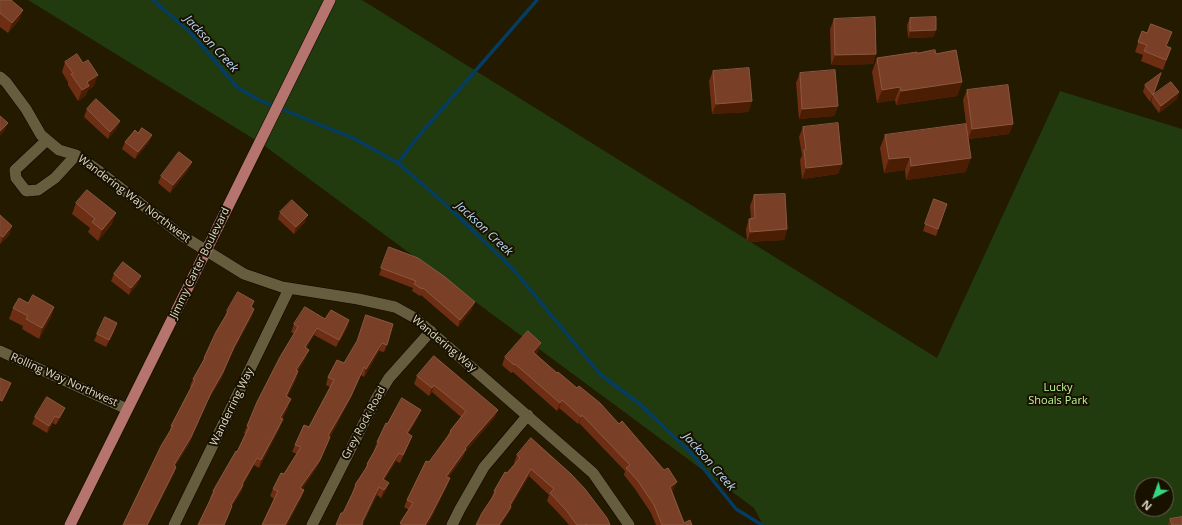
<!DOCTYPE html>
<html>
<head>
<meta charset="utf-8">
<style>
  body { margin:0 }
  #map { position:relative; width:1182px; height:525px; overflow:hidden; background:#231a00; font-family:"Open Sans",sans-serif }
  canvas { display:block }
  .north { position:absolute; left:1134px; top:477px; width:40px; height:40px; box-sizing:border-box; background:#191100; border:1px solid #686150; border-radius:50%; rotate:221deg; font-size:11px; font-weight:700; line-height:16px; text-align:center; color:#dfdac9 }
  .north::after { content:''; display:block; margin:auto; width:14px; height:18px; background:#34d881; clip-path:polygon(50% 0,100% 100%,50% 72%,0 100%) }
</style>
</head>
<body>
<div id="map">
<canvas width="1182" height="525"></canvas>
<div class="north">N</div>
</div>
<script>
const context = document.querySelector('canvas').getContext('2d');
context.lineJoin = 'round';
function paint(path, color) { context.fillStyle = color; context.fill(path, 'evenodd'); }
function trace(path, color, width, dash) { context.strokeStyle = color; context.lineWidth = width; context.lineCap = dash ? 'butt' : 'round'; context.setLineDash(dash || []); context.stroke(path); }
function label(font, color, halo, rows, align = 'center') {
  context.font = font + ' "Open Sans",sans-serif'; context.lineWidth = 4; context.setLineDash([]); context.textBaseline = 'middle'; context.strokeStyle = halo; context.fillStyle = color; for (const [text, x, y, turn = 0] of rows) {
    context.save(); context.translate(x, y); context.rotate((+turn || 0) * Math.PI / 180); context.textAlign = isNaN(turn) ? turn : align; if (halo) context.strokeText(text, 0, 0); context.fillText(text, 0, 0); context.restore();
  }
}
paint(new Path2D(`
  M28 0H362L937 358 1060 91 1182 129V525H763L754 508 262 144ZM1142 485H1166V509H1142Z`), '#213a0e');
trace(new Path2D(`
  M153 0 191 33 237 87 259 100 353 138 398 163 443 202 513 269 600 374 641 405 691 453 736 509 762 525
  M398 163 416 139 537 0`), '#053c62', 3.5);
const minor = new Path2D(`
  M0 77 6 82 26 109 41 135 59 150 76 155 99 171 181 235 244 274 282 287 358 299 395 307 415 318 593 473 629 525
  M47 140 15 170 16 178 26 191 38 190 55 178 76 155
  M0 351 127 409
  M174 525 289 289
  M312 525 376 399 389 378 431 331
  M452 525 460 509 484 467 528 415`);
const primary = new Path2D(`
  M70 525 206 251 330 0`);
trace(minor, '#0c0500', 12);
trace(primary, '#0c0500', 12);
trace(minor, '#665c3e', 11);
trace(primary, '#b5746d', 11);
paint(new Path2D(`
  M0 0 23 10 19 20 8 33 0 27Z
  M910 18 934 37 908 38 907 25Z
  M834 19 876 54 873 64 831 65 830 29Z
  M1142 31 1147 33 1166 46 1171 48 1163 70 1141 61 1143 55 1135 52Z
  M917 53 936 54 962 82 957 96 896 105 895 100 877 103 872 72 877 58Z
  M65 62 94 86 88 90 85 96 78 101 68 85V82L62 72Z
  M713 71 752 101 748 112 712 114 709 81Z
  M800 73 838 106 834 116 799 119 796 83Z
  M1159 80 1150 102 1143 92 1145 85Z
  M967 90 1013 124 1009 134 968 139 963 100Z
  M1153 95 1177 99 1159 113 1151 102Z
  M87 109 117 128 108 139 84 117Z
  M803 127 842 164 838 174 802 179 800 160 802 155 799 137Z
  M885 135 966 172 906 180 905 170 884 173 880 148Z
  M125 142H149L135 159 122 149Z
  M189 169 170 193 158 183 161 176Z
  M754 195 787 229 784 240 747 242 746 229 749 219H751L750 206Z
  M934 199 947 204 936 236 923 231Z
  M76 203 112 224 98 241 88 232 90 228 72 214Z
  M280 212 305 222 294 234 278 219Z
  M0 215 10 234 0 244Z
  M389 247 472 309 458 327 421 295 420 296 412 291 413 288 379 275Z
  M114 274 141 276 138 283 129 295 111 281Z
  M28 303 54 307 51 317 39 339 22 329 23 326 9 319 13 308Z
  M252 307 254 309 252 316 231 355 221 379 208 400 189 444 175 466 176 467 174 474 169 433 171 426 191 387 190 386 193 379 202 363 204 358 225 318H224L227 311Z
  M366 315 387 345 384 352 379 351 364 377 361 375 348 403 330 437 327 445 317 467 302 489 304 490 301 498 287 525H262L274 499 270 496 273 489 284 474 297 454 292 452 295 445 309 427 330 387 326 385 328 377 344 363 357 343Z
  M325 319 349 320 347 328 336 347 314 335 306 348V357L298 371 296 379 287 397 288 407 282 419H283L280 427 259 468 254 465 243 485 241 492 232 506 224 525H198L211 499 210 498 213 491 237 452 245 434 244 433 247 426 295 334 291 332 294 324Z
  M115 330 106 347 94 341 97 334Z
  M538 351 536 354 674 489 672 491 684 523 692 525H656L651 513 635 489 624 475 625 471 579 423 578 424 559 408 557 411 513 372 511 373 502 365 505 357Z
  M434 356 495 417 465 452 463 457 448 478 447 486 427 525H400L409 510 404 507 407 500 448 435 450 431 461 417 432 392 429 396 414 384 417 376Z
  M62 415 56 425 53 423 47 433 32 424 35 417Z
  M418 417 408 434 412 436 409 443 400 463 396 461 384 480 389 483 386 490 381 498 377 495 363 523 343 513 353 493H352L355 485 364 472 367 464 375 450H374L377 442 387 424Z
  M517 455 610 525H569L563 518 547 501 549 495 529 476 511 506 508 514 491 499 494 491 515 464 514 463Z
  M1170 519 1172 525H1168Z`), '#6e2e14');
paint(new Path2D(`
  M23 10 19 20 8 33 12 23Z
  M936 30 934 37 908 38 910 31Z
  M876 54 873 64 831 65 835 55Z
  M98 75 94 86 88 90 85 96 78 101 82 90 87 82Z
  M962 82 957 96 896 105 901 91Z
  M900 87 895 100 877 103 882 90Z
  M1179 92 1177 99 1159 113 1161 106Z
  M752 101 748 112 712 114 716 104Z
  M838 106 834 116 799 119 802 109Z
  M120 121 117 128 108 139 110 132Z
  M8 123 5 130 0 136V131Z
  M1013 124 1009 134 968 139 972 129Z
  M152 135 149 142 135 159 138 152Z
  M910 157 905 170 884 173 889 159Z
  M971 158 966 172 906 180 911 166Z
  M192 162 189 169 170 193 173 185Z
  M842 164 838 174 802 179 806 168Z
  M116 213 112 224 98 241 102 230Z
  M308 215 305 222 294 234 296 227Z
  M12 226 10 234 0 244 3 237Z
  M787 229 784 240 747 242 750 232Z
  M141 276 138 283 129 295 131 288Z
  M475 302 472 309 458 327 460 320Z
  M54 307 51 317 39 339 42 328Z
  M254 309 252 316 231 355 221 379 208 400 189 444 171 472 174 465 234 347Z
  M349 320 347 328 336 347 339 340Z
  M117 323 115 330 106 347 109 340Z
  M317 328 314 335 302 355 305 347Z
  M382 343 379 351 364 377 366 369Z
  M541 343 538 351 530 360 533 352Z
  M309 350 306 357 294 378 296 370Z
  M364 367 361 375 348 403 326 444 328 436Z
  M298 371 296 379 283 404 286 396Z
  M11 383 7 392 0 407 2 401Z
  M434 385 432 392 429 396 432 388Z
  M291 399 288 407 278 425 280 418Z
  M562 400 559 408 557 411 560 403Z
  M65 408 62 415 56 425 59 418Z
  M421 410 418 417 404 441 407 433Z
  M498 410 495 417 465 452 463 457 444 484 446 477 465 448Z
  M582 415 579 423 578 424 581 417Z
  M55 416 53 423 47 433 49 426Z
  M283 419 280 427 259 468 261 460Z
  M330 437 327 445 317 467 298 496 300 488Z
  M399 453 396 461 380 487 383 479Z
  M257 458 254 465 239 491 242 484Z
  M176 467 174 474 148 525H147Z
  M531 469 529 476 507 513 511 507 508 514 501 525H499Z
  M450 478 447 486 429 523 427 525H425Z
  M677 482 674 489 667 494 670 487Z
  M389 483 386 490 381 498 384 490Z
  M243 485 241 492 228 512 231 505Z
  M379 487 377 495 361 525 362 522Z
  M304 490 301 498 287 525H285Z`), '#4b1e04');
const building = new Path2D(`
  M0 0H11L23 10 12 23 0 13Z
  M875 17 876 54 835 55 834 19Z
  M936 17V30L910 31V18Z
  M1151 24 1172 32 1166 46 1171 48 1166 60 1144 51 1147 45 1138 42 1142 31 1147 33Z
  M935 50 936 54 956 50 962 82 901 91 900 87 882 90 877 58 917 52V53Z
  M77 54 83 63 88 60 98 75 87 82 89 86 82 90 71 74 73 73 65 62Z
  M749 68 752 101 716 104 713 71Z
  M835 70 838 106 802 109 800 73Z
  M1161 73 1153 95 1145 85Z
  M1171 82 1179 92 1161 106 1153 95Z
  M1008 85 1013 124 972 129 967 90Z
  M96 99 120 121 110 132 87 109Z
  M0 116 8 123 0 131Z
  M838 123 842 164 806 168 804 150 806 149 803 127Z
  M966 124 971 158 911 166 910 157 889 159 885 135Z
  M142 128 152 135 138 152 125 142 135 130 138 133Z
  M179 152 192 162 173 185 161 176Z
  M87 190 116 213 102 230 92 222 95 219 76 203Z
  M785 194 787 229 750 232 749 219 755 218 754 195Z
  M934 199 947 204 938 229 925 224Z
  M292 200 308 215 296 227 280 212Z
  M0 215 12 226 3 237 0 235Z
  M389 247 418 258 445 277 475 302 460 320 423 288 422 289 414 284 416 281 381 268Z
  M123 262 141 276 131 288 114 274Z
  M238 292 254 301 251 307 254 309 234 347 223 372 211 393 191 437 174 465 176 467 147 525H123L161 446 173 426H171L195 380 193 379 205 358H204L216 332 228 312 227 311Z
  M33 295 54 307 42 328 26 319 28 316 13 308 19 298 28 303Z
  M305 307 325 319 331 310 349 320 339 340 317 328 305 347 309 350 296 370 298 371 286 396 291 399 280 418 283 419 261 460 257 458 242 484 243 485 231 505 232 506 224 525H198L214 492 213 491 236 451 237 452 249 427 247 426 257 402 280 357 298 327 294 324Z
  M366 315 393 324 387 345 382 343 366 369 364 367 351 396 328 436 330 437 320 460 300 488 304 490 285 525H262L278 491 273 489 281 473 284 474 301 447 295 445 304 425 309 427 334 380 328 377 337 360 344 363 357 341Z
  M105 317 117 323 109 340 97 334Z
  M528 331 541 343 533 352 557 373 558 372 577 388 579 386 600 403 619 424 622 421 664 470 668 468 677 482 670 487 684 523 690 520 692 525H662L654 505 638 481 626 468 630 465 582 415 581 417 562 400 560 403 515 364 514 365 505 357Z
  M434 356 498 410 465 448 466 449 446 477 450 478 431 515 425 525H403L400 523 413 503 407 500 426 461 429 462 451 432 450 431 466 411 434 385 432 388 417 376Z
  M0 378 11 383 2 401 0 400Z
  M47 397 65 408 59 418 55 416 49 426 35 417Z
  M402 398 421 410 407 433 412 436 403 455 399 453 383 479 389 483 384 490 379 487 362 522 363 523 362 525H336L341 513H343L356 486 355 485 368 465 367 464 379 443 377 442 386 423 387 424Z
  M531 438 571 474 585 489 607 518 610 525H587L586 524 585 525H577L566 510 550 493 554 489 531 469 510 505 511 507 499 525H476L482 513 496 492 494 491 505 472 507 473 520 458 517 455Z
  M1182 517V525H1172L1170 519Z`);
paint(building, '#7a4027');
trace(building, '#8a5840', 1);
label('11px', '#dfdac9', '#191100', [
  ["Wandering Way Northwest",134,199,37],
  ["Jimmy Carter Boulevard",200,263,-64],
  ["Wandering Way",444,344,40],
  ["Rolling Way Northwest",64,380,24],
  ["Wanderring Way",232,407,-64],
  ["Grey Rock Road",364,423,-62]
]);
label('11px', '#bef79a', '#191100', [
  ["Lucky",1058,388],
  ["Shoals Park",1058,401]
]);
label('italic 12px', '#b6d7f4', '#191100', [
  ["Jackson Creek",211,44,47],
  ["Jackson Creek",484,229,43],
  ["Jackson Creek",709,462,49]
]);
</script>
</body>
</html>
